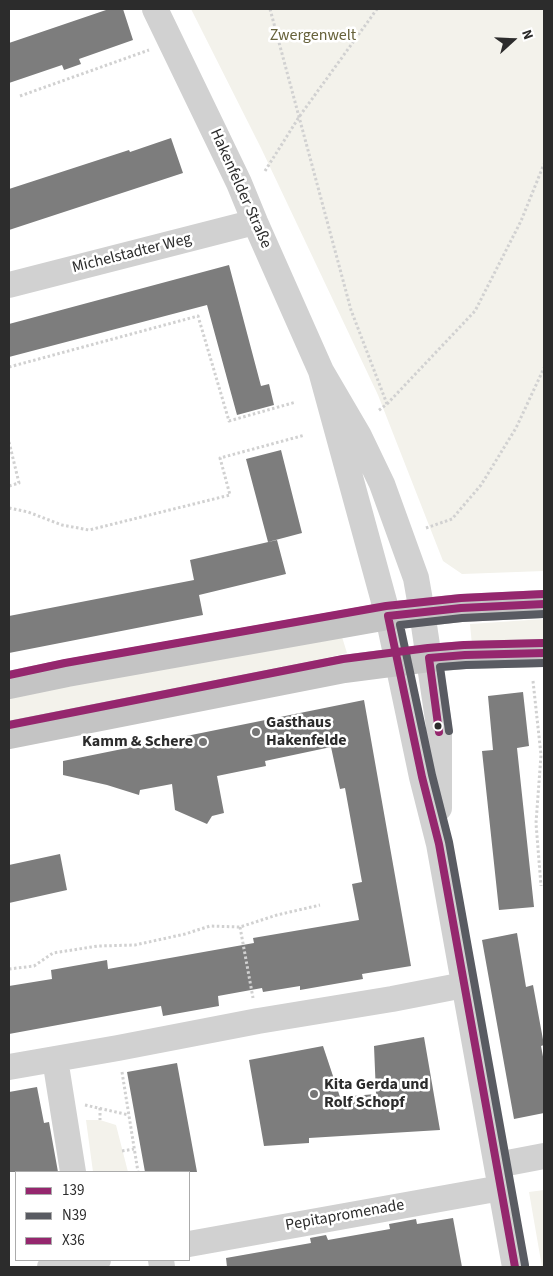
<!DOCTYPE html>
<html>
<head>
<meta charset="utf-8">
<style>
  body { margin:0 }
  #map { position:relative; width:553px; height:1276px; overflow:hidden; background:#fff; font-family:"Source Sans 3",sans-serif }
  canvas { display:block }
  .frame { position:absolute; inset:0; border:10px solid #2c2c2c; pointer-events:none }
  .legend { position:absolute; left:15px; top:1171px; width:175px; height:90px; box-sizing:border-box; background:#fff; border:1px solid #ababab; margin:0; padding:6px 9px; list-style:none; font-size:15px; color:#2c2c2c }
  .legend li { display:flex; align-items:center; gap:10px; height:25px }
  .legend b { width:25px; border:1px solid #ababab }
  .north { position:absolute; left:488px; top:15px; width:50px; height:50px; -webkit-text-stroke:4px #fff; paint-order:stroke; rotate:70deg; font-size:14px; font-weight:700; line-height:20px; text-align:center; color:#2c2c2c }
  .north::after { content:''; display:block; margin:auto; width:18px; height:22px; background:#2c2c2c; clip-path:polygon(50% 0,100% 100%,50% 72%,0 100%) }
</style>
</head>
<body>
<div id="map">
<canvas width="553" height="1276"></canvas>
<div class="frame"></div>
<ul class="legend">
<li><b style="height:6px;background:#95276e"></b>139</li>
<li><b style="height:6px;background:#595b62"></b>N39</li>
<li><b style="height:6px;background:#95276e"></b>X36</li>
</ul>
<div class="north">N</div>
</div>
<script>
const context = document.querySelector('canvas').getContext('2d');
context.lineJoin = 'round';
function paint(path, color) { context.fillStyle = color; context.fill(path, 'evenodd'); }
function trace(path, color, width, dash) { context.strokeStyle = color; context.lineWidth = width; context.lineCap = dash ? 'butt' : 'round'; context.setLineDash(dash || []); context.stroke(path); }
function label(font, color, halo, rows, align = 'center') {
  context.font = font + ' "Source Sans 3",sans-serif'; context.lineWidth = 5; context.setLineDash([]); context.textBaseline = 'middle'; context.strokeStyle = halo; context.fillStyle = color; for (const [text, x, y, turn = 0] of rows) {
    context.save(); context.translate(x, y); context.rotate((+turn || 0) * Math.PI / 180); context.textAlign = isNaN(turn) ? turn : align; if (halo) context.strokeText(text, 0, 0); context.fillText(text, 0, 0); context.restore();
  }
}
paint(new Path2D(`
  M191 9H544V571L462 574 443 561 378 395 261 148Z
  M544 619V648L472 645 470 624Z
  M342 637 347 653 310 662 9 722V697Z
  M86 1120H100L116 1125 128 1172H93Z
  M544 1190V1267H542L529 1192Z`), '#f3f2eb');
paint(new Path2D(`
  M109 9H123L133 40 79 59 81 64 64 70 62 65 9 83V43Z
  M171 138 183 173 9 230V189L129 150 130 152Z
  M229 265 261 386 269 384 274 405 237 415 207 305 9 357V324Z
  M281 450 302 533 268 542 246 459Z
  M277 540 286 574 199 595 203 615 9 653V616L194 580 190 560Z
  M523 692 529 746 517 748 534 907 499 910 482 751 493 750 488 696Z
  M364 700 411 966 362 974 363 979 300 990V986L263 992 262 988 218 996 219 1006 163 1016 161 1006 9 1034V986L52 979 51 970 107 960 108 969 254 943 253 938 359 920 352 884 362 882 345 788 340 789 331 747 265 761 266 766 217 776 224 813 212 816 207 824 175 810 172 784 140 790 139 795 107 785 63 775V761Z
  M60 854 67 890 9 903V865Z
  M517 933 526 987 533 985 544 1045 541 1046 544 1062V1113L514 1119 482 940Z
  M424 1037 440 1130 309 1138V1143L264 1146 249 1060 323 1046 340 1097 376 1094 374 1046Z
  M177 1063 197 1172H145L127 1072Z
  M37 1087 44 1123 49 1122 58 1172H9V1092Z
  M453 1218 462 1267H227L226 1258 311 1243 310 1238 326 1235 328 1240 390 1229 389 1224 416 1219 417 1224Z`), '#7d7d7d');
trace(new Path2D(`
  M270 9 351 310 387 404 378 411
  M20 96 149 50
  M265 171 299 117 377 9
  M9 367 198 316 229 421 296 402
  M387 404 475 311 521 221 544 164
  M9 442 19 483 9 486
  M9 508 28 512 62 525 89 530 230 495 220 458 305 435
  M426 528 452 519 481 485 516 428 544 368
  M533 681 541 755 536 823 541 886
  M240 927 253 998
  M9 969 34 966 53 953 98 946 135 945 185 934 210 926 240 927 277 915 320 905
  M122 1072 138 1172
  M85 1105 129 1115
  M100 1108V1120
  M122 1151 134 1149`), '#d1d1d1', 3, [2.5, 2.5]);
trace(new Path2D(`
  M155 9 239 183 255 222 321 371 359 436 382 484 416 578 422 612 439 726V808
  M9 285 255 222
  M321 371 388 616 422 777 439 844 515 1267
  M55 1059 73 1172
  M9 1067 118 1048 258 1021 392 999 464 985
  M497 1165 544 1156
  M189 1244 501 1188
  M161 1260 162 1267
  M50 1267 98 1260`), '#d1d1d1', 26);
trace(new Path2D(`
  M9 685 67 673 388 616 461 608 544 604
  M9 735 344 669 429 658 465 655 544 653`), '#c4c4c4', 28);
trace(new Path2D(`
  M439 732 429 658 465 655 544 653
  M515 1267 439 844 422 777 388 616 461 608 544 604`), '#95276e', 8);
trace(new Path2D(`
  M449 731 440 667 466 665 544 663
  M525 1265 449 842 432 775 400 625 462 618 544 614`), '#595b62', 8);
trace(new Path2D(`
  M9 675 65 663 386 606 461 598 544 594
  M9 725 343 659 428 648 464 645 544 643`), '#95276e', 8);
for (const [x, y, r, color] of [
  [438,726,4.5,"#2c2c2c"],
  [256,732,5,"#767676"],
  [203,742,5,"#767676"],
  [314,1094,5,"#767676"]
]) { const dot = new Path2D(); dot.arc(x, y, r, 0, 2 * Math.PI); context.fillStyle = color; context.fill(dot); trace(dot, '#fff', 2); }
label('16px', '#67623b', '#fff', [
  ["Zwergenwelt",313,36]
]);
label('16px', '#2c2c2c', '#fff', [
  ["Hakenfelder Straße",240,189,66],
  ["Michelstadter Weg",132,254,-14],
  ["Pepitapromenade",345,1216,-10]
]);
label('bold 16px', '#2c2c2c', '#fff', [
  ["Gasthaus",266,723],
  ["Hakenfelde",266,741],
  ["Kamm & Schere",193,742,"right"],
  ["Kita Gerda und",324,1085],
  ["Rolf Schopf",324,1103]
], 'left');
</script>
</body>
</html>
